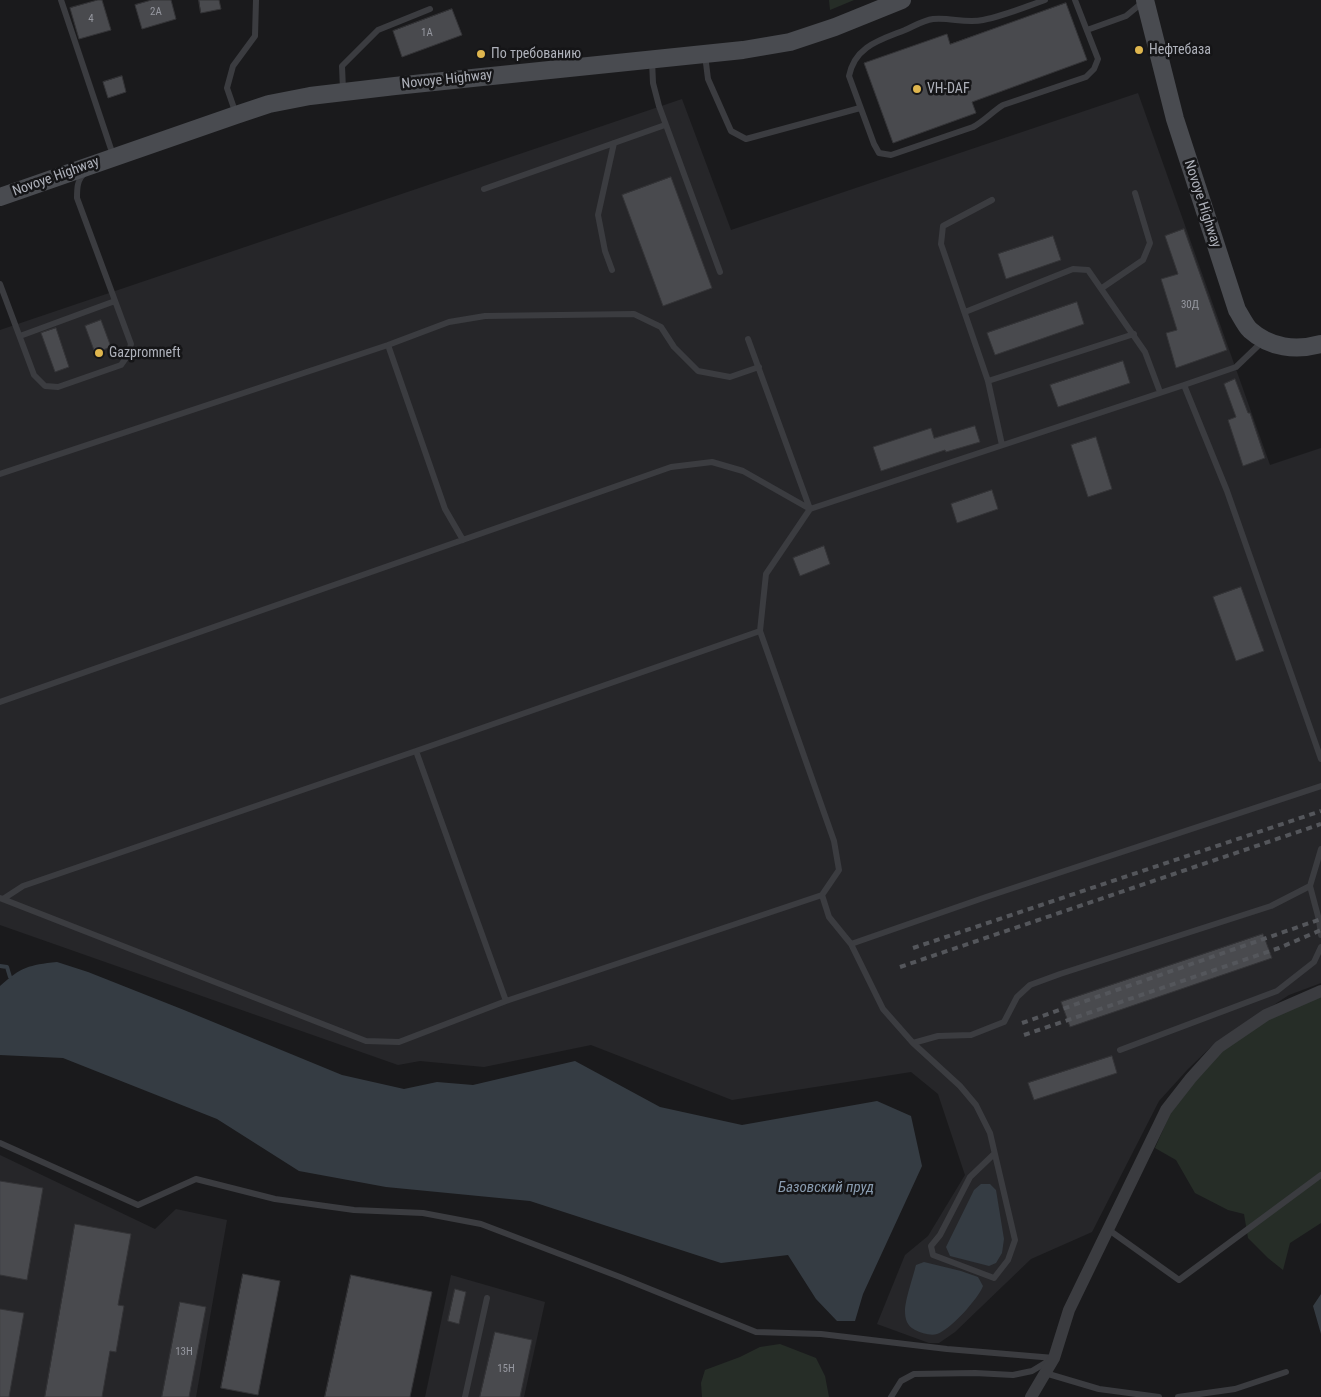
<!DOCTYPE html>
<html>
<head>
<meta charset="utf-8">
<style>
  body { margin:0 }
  canvas { display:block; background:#1a1a1c }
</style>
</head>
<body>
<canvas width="1321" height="1397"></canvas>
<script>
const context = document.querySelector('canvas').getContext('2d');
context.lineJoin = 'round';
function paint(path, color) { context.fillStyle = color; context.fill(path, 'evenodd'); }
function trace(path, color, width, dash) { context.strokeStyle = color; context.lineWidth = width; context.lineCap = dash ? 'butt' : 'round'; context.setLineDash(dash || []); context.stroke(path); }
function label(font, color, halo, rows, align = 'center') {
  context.font = font + ' "Roboto Condensed",sans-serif'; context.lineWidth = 5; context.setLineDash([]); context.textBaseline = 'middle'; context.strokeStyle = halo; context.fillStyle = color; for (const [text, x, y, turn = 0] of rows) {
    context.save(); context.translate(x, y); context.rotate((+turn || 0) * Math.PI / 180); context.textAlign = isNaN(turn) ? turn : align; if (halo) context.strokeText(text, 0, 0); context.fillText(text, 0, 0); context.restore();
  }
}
paint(new Path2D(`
  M1138 93 1270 465 1321 448V983L1289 995 1215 1043 1188 1069 1159 1101 1092 1232 1031 1259 955 1332 939 1343H929L877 1324 905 1255 928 1236 965 1175 938 1094 911 1072 732 1100 591 1045 484 1067 420 1061 398 1065 0 925V330L682 99 731 230Z
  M0 1155 155 1229 176 1209 227 1220 196 1397H0Z
  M451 1275 545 1302 524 1397H425Z`), '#262629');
paint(new Path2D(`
  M829 0H854L830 10Z
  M1321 993V1223L1290 1243 1283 1270 1268 1258 1248 1238 1244 1214 1228 1210 1195 1193 1176 1160 1155 1148 1174 1105 1211 1056 1270 1015Z
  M780 1344 816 1358 825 1376 829 1397H702L701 1383 705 1370 740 1357 760 1347Z`), '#262d27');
paint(new Path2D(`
  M57 962 88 972 184 1010 342 1075 404 1089 437 1082 473 1085 575 1061 660 1107 742 1125 877 1101 911 1116 922 1166 863 1294 855 1321H837L816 1299 788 1255 721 1263 530 1201 386 1187 299 1171 217 1119 63 1058 0 1055V986C21 967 29 965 57 962Z
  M981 1184H990L996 1190 1004 1239 1002 1253 996 1263 989 1266 950 1256 946 1247 974 1190Z
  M924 1262 961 1271 978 1277 983 1286C978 1299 950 1330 937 1334 931 1336 921 1333 915 1330 907 1326 905 1319 905 1311 905 1300 913 1277 916 1265Z
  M1321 1294V1334L1313 1306Z`), '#353c43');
trace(new Path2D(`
  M0 966 7 967 10 977`), '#353c43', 4);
const building = new Path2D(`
  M98 0H102L111 30 79 39 70 8Z
  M152 0H171L176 19 142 29 135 5Z
  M199 0H219L221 9 201 13Z
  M1066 3 1087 60 972 102 976 113 893 143 864 63 947 34 950 44Z
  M452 9 462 35 402 57 393 31Z
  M122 76 126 92 108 98 103 82Z
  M671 177 712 288 663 306 622 195Z
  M1184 229 1227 350 1176 368 1166 333 1177 330 1161 279 1178 274 1165 236Z
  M1053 236 1061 260 1006 279 998 254Z
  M1077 302 1084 324 995 355 987 333Z
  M101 320 111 347 95 353 85 326Z
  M56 328 69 367 55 372 41 333Z
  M1123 361 1130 383 1058 407 1050 385Z
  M1235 379 1248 413H1250L1265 458 1243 466 1228 420 1236 417 1224 384Z
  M975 426 980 442 946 452 945 450 881 471 873 447 931 428 934 438Z
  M1096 437 1112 489 1088 497 1071 445Z
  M992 490 998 509 957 523 951 504Z
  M824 546 830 564 800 576 793 558Z
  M1241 587 1264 651 1236 661 1213 597Z
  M1263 934 1272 958 1070 1027 1061 1002Z
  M1112 1056 1117 1073 1034 1100 1028 1083Z
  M0 1181 43 1188 27 1280 0 1275Z
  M75 1224 131 1234 118 1305 124 1306 116 1352 110 1351 102 1397H45Z
  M243 1274 280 1281 258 1395 221 1388Z
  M351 1275 432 1292 410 1397H325Z
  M455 1289 466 1292 459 1324 448 1321Z
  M180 1302 206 1307 189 1397H162Z
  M0 1309 24 1313 9 1397H0Z
  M495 1332 532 1340 520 1397H480Z`);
paint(building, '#494a4e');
trace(building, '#343437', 1);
trace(new Path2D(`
  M61 0 113 155
  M1045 0C1025 7 1004 16 983 20 966 24 950 17 933 19 924 20 914 26 905 30 880 40 855 46 849 76L874 144 879 153 891 155 973 127C984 121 992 112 1003 105L1086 77 1094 69 1098 59 1075 0
  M1087 30 1126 16 1143 2
  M705 55 708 79 731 131 746 139 860 108
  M652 61 653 83 659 106 720 272
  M343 90 342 66 378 30 430 9
  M236 114 227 88 233 66 255 36 256 0
  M484 189 665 125
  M992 200 943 226 941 244 988 381 1002 445
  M612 270 605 251 598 215 614 143
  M0 284 34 375 45 386 58 387 121 365 128 355 131 344 77 198C77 188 77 179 86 172
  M1102 288 1143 260 1150 243 1135 193
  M965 312 1073 269 1088 270 1145 352 1160 392
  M20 336 115 301
  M748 339 810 509
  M1263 341 1236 367 1184 385 1227 491 1321 759
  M388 345 445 509 463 540
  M988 381 1134 334
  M1184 385 810 509 766 574 760 631 834 841 839 870 822 895 829 917 851 944 986 897 1321 786
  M0 474 388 345 449 322 485 316 634 314 661 327 674 347 698 371 730 377 759 367
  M0 702 671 467 712 462 743 471 810 509
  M416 751 506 1001
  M1321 849 1310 886 1319 920 1321 935
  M0 898 366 1041 399 1042 506 1001 822 895
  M3 899 23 886 416 751 760 631
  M851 944 883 1009 913 1043 960 1086 976 1105 990 1133 1015 1240 1008 1260 994 1278 933 1255 931 1246 940 1235 970 1177 994 1154
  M913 1043 938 1036 971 1035 1004 1022 1017 997 1030 985 1060 974 1271 906 1310 886
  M1120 1050 1277 991 1314 962 1321 947
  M0 1143 138 1205 196 1179 275 1199 354 1210 423 1213 481 1224 620 1277 756 1332 821 1334 947 1349 1054 1358
  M1109 1230 1179 1280 1321 1175
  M1045 1373 1099 1389 1159 1397
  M465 1397 487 1298
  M891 1397 901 1381 914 1374 975 1373 1013 1375 1032 1371 1050 1360
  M1178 1397 1235 1389 1286 1372`), '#3b3c40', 6);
trace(new Path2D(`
  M1031 1397 1054 1358 1069 1310 1166 1110 1191 1078 1219 1047 1266 1015 1321 991`), '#3b3c40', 12);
trace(new Path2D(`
  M1145 0 1175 119 1237 310C1241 316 1245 325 1250 330 1270 348 1296 351 1321 344
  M0 197 236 115 269 104 310 96 395 86 743 50 790 42 835 27 902 0`), '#494b50', 18);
trace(new Path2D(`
  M913 948 1321 811
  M900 967 1321 824
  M1022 1023 1321 919
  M1024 1035 1279 948 1321 930`), '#54565b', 4, [6, 5]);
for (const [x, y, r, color] of [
  [1139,50,5,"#dfb64e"],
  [481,54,5,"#dfb64e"],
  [917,89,5,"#dfb64e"],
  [99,353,5,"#dfb64e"]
]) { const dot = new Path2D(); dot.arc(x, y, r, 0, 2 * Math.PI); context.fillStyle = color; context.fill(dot); trace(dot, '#151517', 2); }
label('11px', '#95979f', null, [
  ["2А",156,12],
  ["4",91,19],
  ["1А",427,33],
  ["30Д",1190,305],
  ["13Н",184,1352],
  ["15Н",506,1369]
]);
label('14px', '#aeb1ba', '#151517', [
  ["Нефтебаза",1149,50],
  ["По требованию",491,54],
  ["VH-DAF",927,89],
  ["Gazpromneft",109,353]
], 'left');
label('14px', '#aeb1ba', '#151517', [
  ["Novoye Highway",447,80,-6],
  ["Novoye Highway",56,177,-20],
  ["Novoye Highway",1202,204,72]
]);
label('italic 15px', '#899cb0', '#151517', [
  ["Базовский пруд",826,1188]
]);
</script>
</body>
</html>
